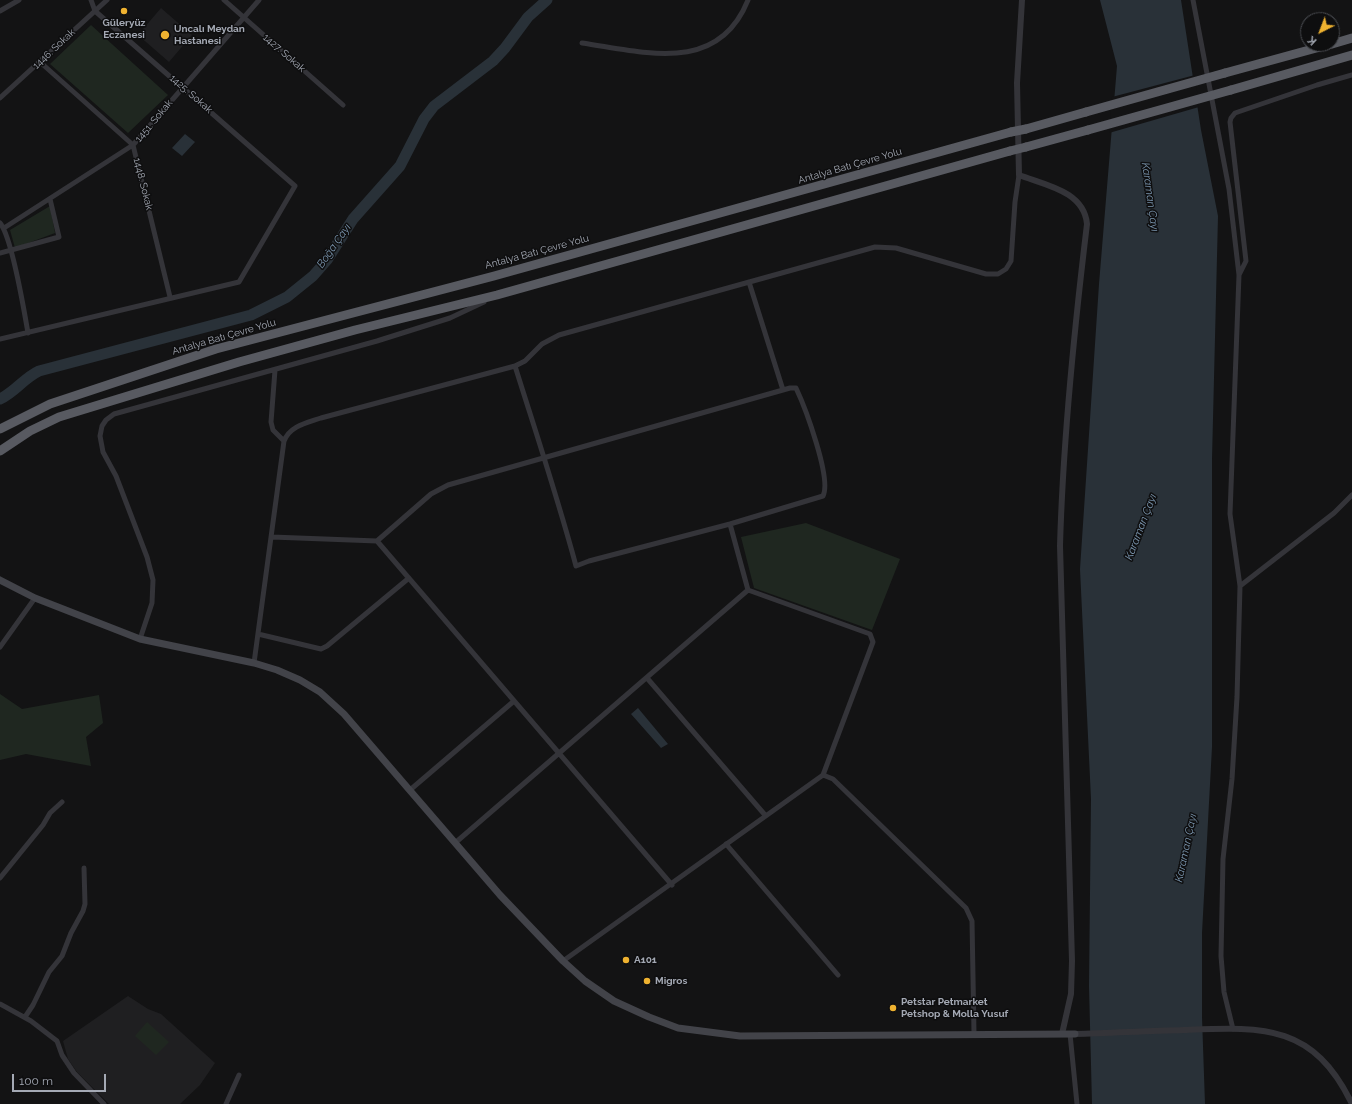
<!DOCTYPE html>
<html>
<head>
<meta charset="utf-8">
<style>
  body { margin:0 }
  #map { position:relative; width:1352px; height:1104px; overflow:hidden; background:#131314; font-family:Raleway,sans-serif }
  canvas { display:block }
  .north { position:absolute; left:1300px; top:12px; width:40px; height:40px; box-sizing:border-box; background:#0e0e0f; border:1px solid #4a4c51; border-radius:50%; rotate:222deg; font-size:11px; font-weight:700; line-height:16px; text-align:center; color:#a4a9b4 }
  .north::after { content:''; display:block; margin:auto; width:14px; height:18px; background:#efb230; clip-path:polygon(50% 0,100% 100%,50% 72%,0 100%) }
  .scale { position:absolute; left:12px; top:1074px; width:94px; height:18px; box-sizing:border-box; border:2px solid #a4a9b4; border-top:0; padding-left:5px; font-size:12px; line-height:14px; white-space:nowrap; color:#a4a9b4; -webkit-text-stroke:3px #0e0e0f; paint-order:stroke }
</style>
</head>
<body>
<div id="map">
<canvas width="1352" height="1104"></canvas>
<div class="north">K</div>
<div class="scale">100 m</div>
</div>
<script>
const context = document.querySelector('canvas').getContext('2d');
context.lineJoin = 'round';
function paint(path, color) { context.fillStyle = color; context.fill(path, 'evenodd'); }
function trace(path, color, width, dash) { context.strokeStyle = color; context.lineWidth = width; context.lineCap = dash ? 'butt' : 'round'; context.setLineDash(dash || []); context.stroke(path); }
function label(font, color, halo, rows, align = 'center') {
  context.font = font + ' Raleway,sans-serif'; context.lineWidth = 3; context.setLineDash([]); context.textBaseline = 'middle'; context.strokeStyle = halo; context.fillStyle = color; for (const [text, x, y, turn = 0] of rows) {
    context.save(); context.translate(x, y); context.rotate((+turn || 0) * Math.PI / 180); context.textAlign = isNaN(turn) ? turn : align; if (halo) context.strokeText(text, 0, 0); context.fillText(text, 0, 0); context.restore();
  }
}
paint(new Path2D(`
  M161 8 192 35 169 62 138 35Z
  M128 996 148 1009 161 1014 215 1063 200 1085 180 1104H109L77 1072 68 1059 63 1041Z`), '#1f1f21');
paint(new Path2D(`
  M91 25 168 95 128 133 50 64Z
  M50 206 55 233 15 248 10 230Z
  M806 523 900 559 872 630 754 588 741 537Z
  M0 694 22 709 99 695 103 723 86 737 91 766 26 754 0 760Z
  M147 1022 169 1042 156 1055 135 1036Z`), '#1f2720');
paint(new Path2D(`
  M1100 0H1181L1201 130 1218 216 1212 459V747L1202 933V1017L1205 1104H1092L1089 986 1091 799 1080 569 1099 284 1117 66Z
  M185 134 195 142 182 156 172 148Z
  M638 708 668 744 661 748 631 714Z`), '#293138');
paint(new Path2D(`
  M1195 75 1199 107 1109 133 1112 97Z`), '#131314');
trace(new Path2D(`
  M0 399C15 392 24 378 39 371L251 315 287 297 313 276 327 260 353 219 400 166 424 119 434 106 493 61 505 48 528 17 547 0`), '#293138', 11);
trace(new Path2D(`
  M224 0 343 105
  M1193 0 1229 189 1239 275 1230 514 1240 586
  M0 11 19 0
  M582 43C644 52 718 75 748 0
  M40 62 133 145 170 297
  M0 98 107 0
  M0 223C12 237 24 310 28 333
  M4 228 133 145 259 0
  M0 253 59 237 50 199
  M1239 275 1246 261 1230 122 1231 118 1235 113 1317 85 1352 75
  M749 282 783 390
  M0 339 239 282 295 186 95 11 91 0
  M275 370 271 422 273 430 284 441
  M272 537 377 541 431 494 448 485 790 388H796C805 407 832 479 823 496L730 524 589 561 576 566C558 499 536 433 515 366
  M377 541 672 885
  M748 590 870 634 873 642 823 775
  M258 634 321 649 327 646 409 578
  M140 639 152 603 153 580 147 557 116 476 103 452 100 436 102 426 106 420 114 414 377 341 450 318 484 302
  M0 647 35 598
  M254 663 284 441C290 426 306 423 321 418L515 366 525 361 542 344 559 335 875 247 896 248 986 274H998L1006 269 1011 261 1015 202 1019 175
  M647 678 765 815
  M410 790 514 701
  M455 843 748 590 730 524
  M726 844 838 975
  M0 878 43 825 50 813 62 802
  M563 961 823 775 833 779 966 908 972 921 974 1033
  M0 1004 31 1021 57 1041 62 1055 74 1073 104 1104
  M25 1017 33 1005 49 972 62 956 71 933 83 911 85 904 84 868
  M1233 1029 1224 992 1221 956 1223 859 1232 779 1237 697 1240 586 1334 513 1352 495
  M1070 1034 1077 1104
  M226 1104 239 1075`), '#343439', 5);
trace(new Path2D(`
  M1022 0 1017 83 1019 175C1045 185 1084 191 1087 224 1074 331 1063 439 1060 546L1072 961 1071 994 1062 1034
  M1075 1034C1111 1033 1147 1031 1184 1030 1262 1027 1313 1023 1352 1104`), '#343439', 6);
trace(new Path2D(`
  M0 580 35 598 140 639 254 663 277 670 300 680 320 692 344 714 500 895 563 961 585 981 614 1001 649 1017 678 1028 740 1036 1075 1034`), '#424349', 7);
trace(new Path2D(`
  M1332 44 1352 38
  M1225 73 1331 44
  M1231 90 1352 55
  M1026 129 1086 112
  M1026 147 1088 130
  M0 429 50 404 216 349 494 276 1011 132
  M0 451 30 431 59 417 239 362 355 330 497 295 1010 151`), '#585a61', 9);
trace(new Path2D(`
  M1086 112 1225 73
  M1088 130 1231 90
  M1011 132 1026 129
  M1010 151 1026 147`), '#585a61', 9);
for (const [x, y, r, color] of [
  [124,11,4,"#efb230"],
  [165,35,5,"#efb230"],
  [626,960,4,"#efb230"],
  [647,981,4,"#efb230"],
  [893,1008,4,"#efb230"]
]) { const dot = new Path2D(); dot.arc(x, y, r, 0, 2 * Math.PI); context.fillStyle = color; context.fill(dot); trace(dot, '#0e0e0f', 1.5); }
label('bold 10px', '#a4a9b4', '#0e0e0f', [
  ["Güleryüz",124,23,"center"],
  ["Eczanesi",124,35,"center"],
  ["Uncalı Meydan",174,29],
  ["Hastanesi",174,41],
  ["A101",634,960],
  ["Migros",655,981],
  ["Petstar Petmarket",901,1002],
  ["Petshop & Molla Yusuf",901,1014]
], 'left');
label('10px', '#a4a9b4', '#0e0e0f', [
  ["1446. Sokak",54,49,-43],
  ["1427. Sokak",284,53,41],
  ["1425. Sokak",191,94,41],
  ["1451. Sokak",154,121,-50],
  ["Antalya Batı Çevre Yolu",850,166,-16],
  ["1448. Sokak",143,184,76],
  ["Antalya Batı Çevre Yolu",537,252,-15],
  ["Antalya Batı Çevre Yolu",224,337,-16]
]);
label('italic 11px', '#7b96af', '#0e0e0f', [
  ["Karaman Çayı",1150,197,82],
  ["Boğa Çayı",334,246,-55],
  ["Karaman Çayı",1141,527,-69],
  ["Karaman Çayı",1186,848,-78]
]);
</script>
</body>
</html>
